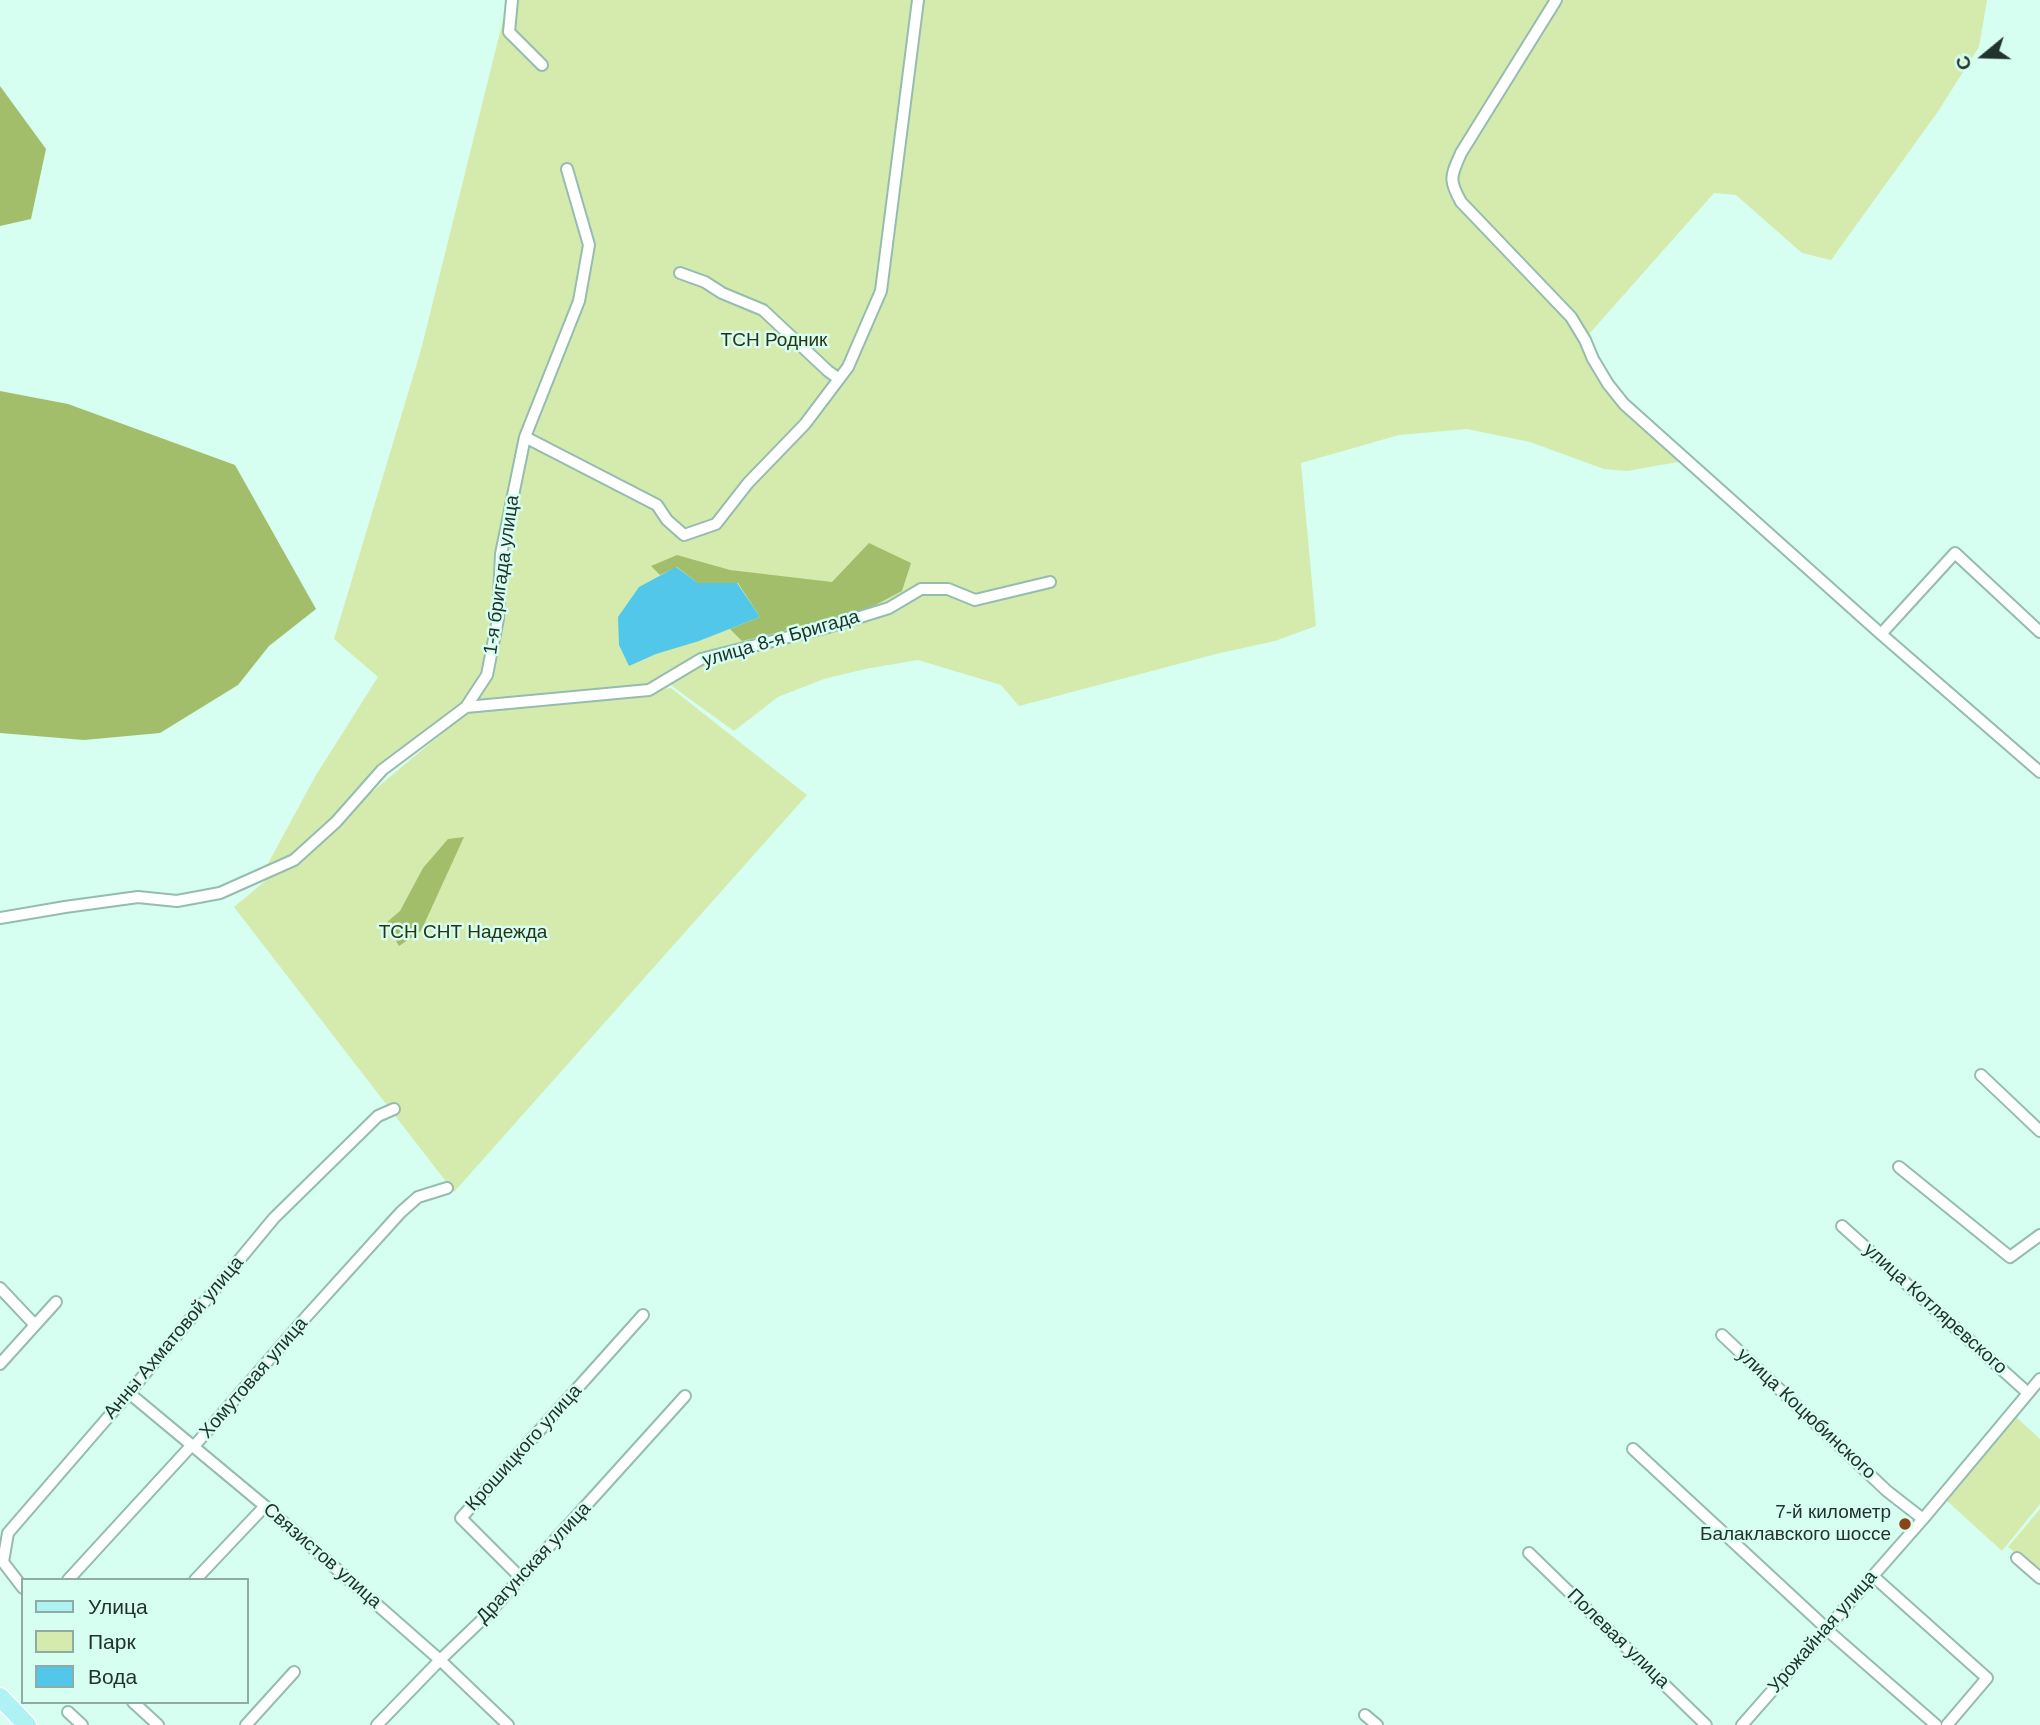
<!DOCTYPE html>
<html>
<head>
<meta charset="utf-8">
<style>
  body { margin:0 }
  #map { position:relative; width:2040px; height:1725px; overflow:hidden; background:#d6fef1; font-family:Arial,sans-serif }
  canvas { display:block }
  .legend { position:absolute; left:21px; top:1578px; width:228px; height:126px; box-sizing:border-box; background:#d6fef1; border:2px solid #8eaca3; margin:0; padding:9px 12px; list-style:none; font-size:21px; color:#22322d }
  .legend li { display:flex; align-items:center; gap:14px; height:35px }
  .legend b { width:35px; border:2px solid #8eaca3 }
  .north { position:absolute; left:1949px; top:21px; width:70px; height:70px; -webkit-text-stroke:5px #d6fef1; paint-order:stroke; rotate:251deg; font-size:19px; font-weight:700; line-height:28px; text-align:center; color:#22322d }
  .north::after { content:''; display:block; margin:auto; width:24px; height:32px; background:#22322d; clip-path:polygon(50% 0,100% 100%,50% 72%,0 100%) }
</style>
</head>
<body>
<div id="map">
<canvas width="2040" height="1725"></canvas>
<ul class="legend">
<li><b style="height:9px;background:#aef2f4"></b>Улица</li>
<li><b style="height:19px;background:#d5ebae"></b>Парк</li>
<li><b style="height:19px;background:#53c7ea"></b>Вода</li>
</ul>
<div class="north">С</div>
</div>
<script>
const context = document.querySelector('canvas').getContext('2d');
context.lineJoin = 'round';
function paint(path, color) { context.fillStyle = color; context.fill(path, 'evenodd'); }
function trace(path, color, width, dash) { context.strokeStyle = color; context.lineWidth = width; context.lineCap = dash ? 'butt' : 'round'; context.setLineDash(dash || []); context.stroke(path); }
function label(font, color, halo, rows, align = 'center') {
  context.font = font + ' Arial,sans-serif'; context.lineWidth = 5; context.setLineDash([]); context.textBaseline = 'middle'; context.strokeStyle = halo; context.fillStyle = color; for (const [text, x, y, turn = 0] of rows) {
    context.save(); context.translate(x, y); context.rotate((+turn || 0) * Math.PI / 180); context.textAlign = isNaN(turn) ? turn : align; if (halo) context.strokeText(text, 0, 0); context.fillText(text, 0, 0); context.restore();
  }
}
paint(new Path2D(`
  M508 0H1987L1979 47 1937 113 1831 260 1802 253 1736 195 1714 193 1582 342 1617 400 1684 461 1627 471 1604 469 1530 442 1467 429 1399 435 1301 463 1316 626 1275 641 1216 654 1019 706 1001 685 918 660 865 669 824 679 778 697 734 731 669 684 476 703 418 748 258 882 316 775 378 677 334 639 421 350Z
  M671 688 807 795 454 1192 234 907 470 710Z
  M2014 1415 2040 1439V1504L2002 1551 1946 1500Z
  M2040 1509V1572L2008 1547Z`), '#d5ebae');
paint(new Path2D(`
  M0 86 46 149 31 219 0 226Z
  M0 391 68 404 235 465 316 609 269 646 238 685 160 733 84 740 0 733Z
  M869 543 911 563 902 591 862 612 742 641 730 629 760 617 738 583H698L677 567 660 575 651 566 677 555 730 570 832 582Z
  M464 837 421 931 399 946 386 923 400 911 423 868 448 839Z`), '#a2be6b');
paint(new Path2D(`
  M676 567 698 583H737L760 617 699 641 656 654 629 666 619 645 618 617 639 587Z`), '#53c7ea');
const street = new Path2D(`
  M512 0 509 32 542 65
  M1556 0 1461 153C1451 176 1448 179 1461 202L1571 317 1585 340 1593 359 1608 384 1624 404 1881 634 2040 772
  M680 273 705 282 722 293 763 310 828 371 839 379
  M525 437 657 505 667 520 684 535 716 524 748 483 805 424 848 367 881 291 918 0
  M1881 634 1955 553 2040 632
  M466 707 649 690 701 659 828 627 889 608 921 589H948L975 600 1050 582
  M0 918 65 907 138 897 177 901 220 893 294 860 336 822 382 770 466 707 487 675 498 619 501 554 525 437 579 301 589 245 567 169
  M1981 1075 2040 1131
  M1899 1167 2010 1257 2040 1235
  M1842 1226 2028 1393
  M0 1288 35 1325
  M1722 1335 1887 1491 1923 1519
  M0 1364 56 1302
  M129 1393 266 1507 440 1660 508 1725
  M1633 1449 1826 1628
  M1529 1553 1706 1725
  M2017 1558 2040 1578
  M1873 1576 1987 1678 1947 1725
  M521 1578 461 1518 643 1315
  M68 1580 191 1446 196 1444 306 1317 401 1212 418 1197 447 1188
  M195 1580 265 1506
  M23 1588 3 1562 8 1533 129 1393 274 1218 378 1116 394 1109
  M1826 1629 1936 1725
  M133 1702 158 1725
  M68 1712 82 1725
  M1365 1715 1377 1725
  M246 1725 294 1672
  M377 1725 440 1660 488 1614 685 1396
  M1742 1725 1923 1519 2040 1379`);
const primary = new Path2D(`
  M0 1697 27 1725`);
trace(street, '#96bcaf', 14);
trace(primary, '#fff', 21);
trace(street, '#fff', 10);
trace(primary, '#aef2f4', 18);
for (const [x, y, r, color] of [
  [1905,1524,7,"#884515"]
]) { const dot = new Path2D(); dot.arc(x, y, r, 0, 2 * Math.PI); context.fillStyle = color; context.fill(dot); trace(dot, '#d6fef1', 2.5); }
label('19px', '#293411', '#d6fef1', [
  ["ТСН Родник",774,341],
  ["ТСН СНТ Надежда",463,933]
]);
label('19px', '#22322d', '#d6fef1', [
  ["1-я бригада улица",502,575,-82],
  ["улица 8-я Бригада",781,639,-16],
  ["улица Котляревского",1935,1309,42],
  ["Анны Ахматовой улица",174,1338,-50],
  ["Хомутовая улица",254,1378,-49],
  ["улица Коцюбинского",1806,1414,43],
  ["Крошицкого улица",524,1448,-48],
  ["Связистов улица",322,1556,41],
  ["Драгунская улица",534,1563,-47],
  ["Урожайная улица",1823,1632,-49],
  ["Полевая улица",1618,1639,44]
]);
label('19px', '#22322d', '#d6fef1', [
  ["7-й километр",1891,1513],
  ["Балаклавского шоссе",1891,1535]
], 'right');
</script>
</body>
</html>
